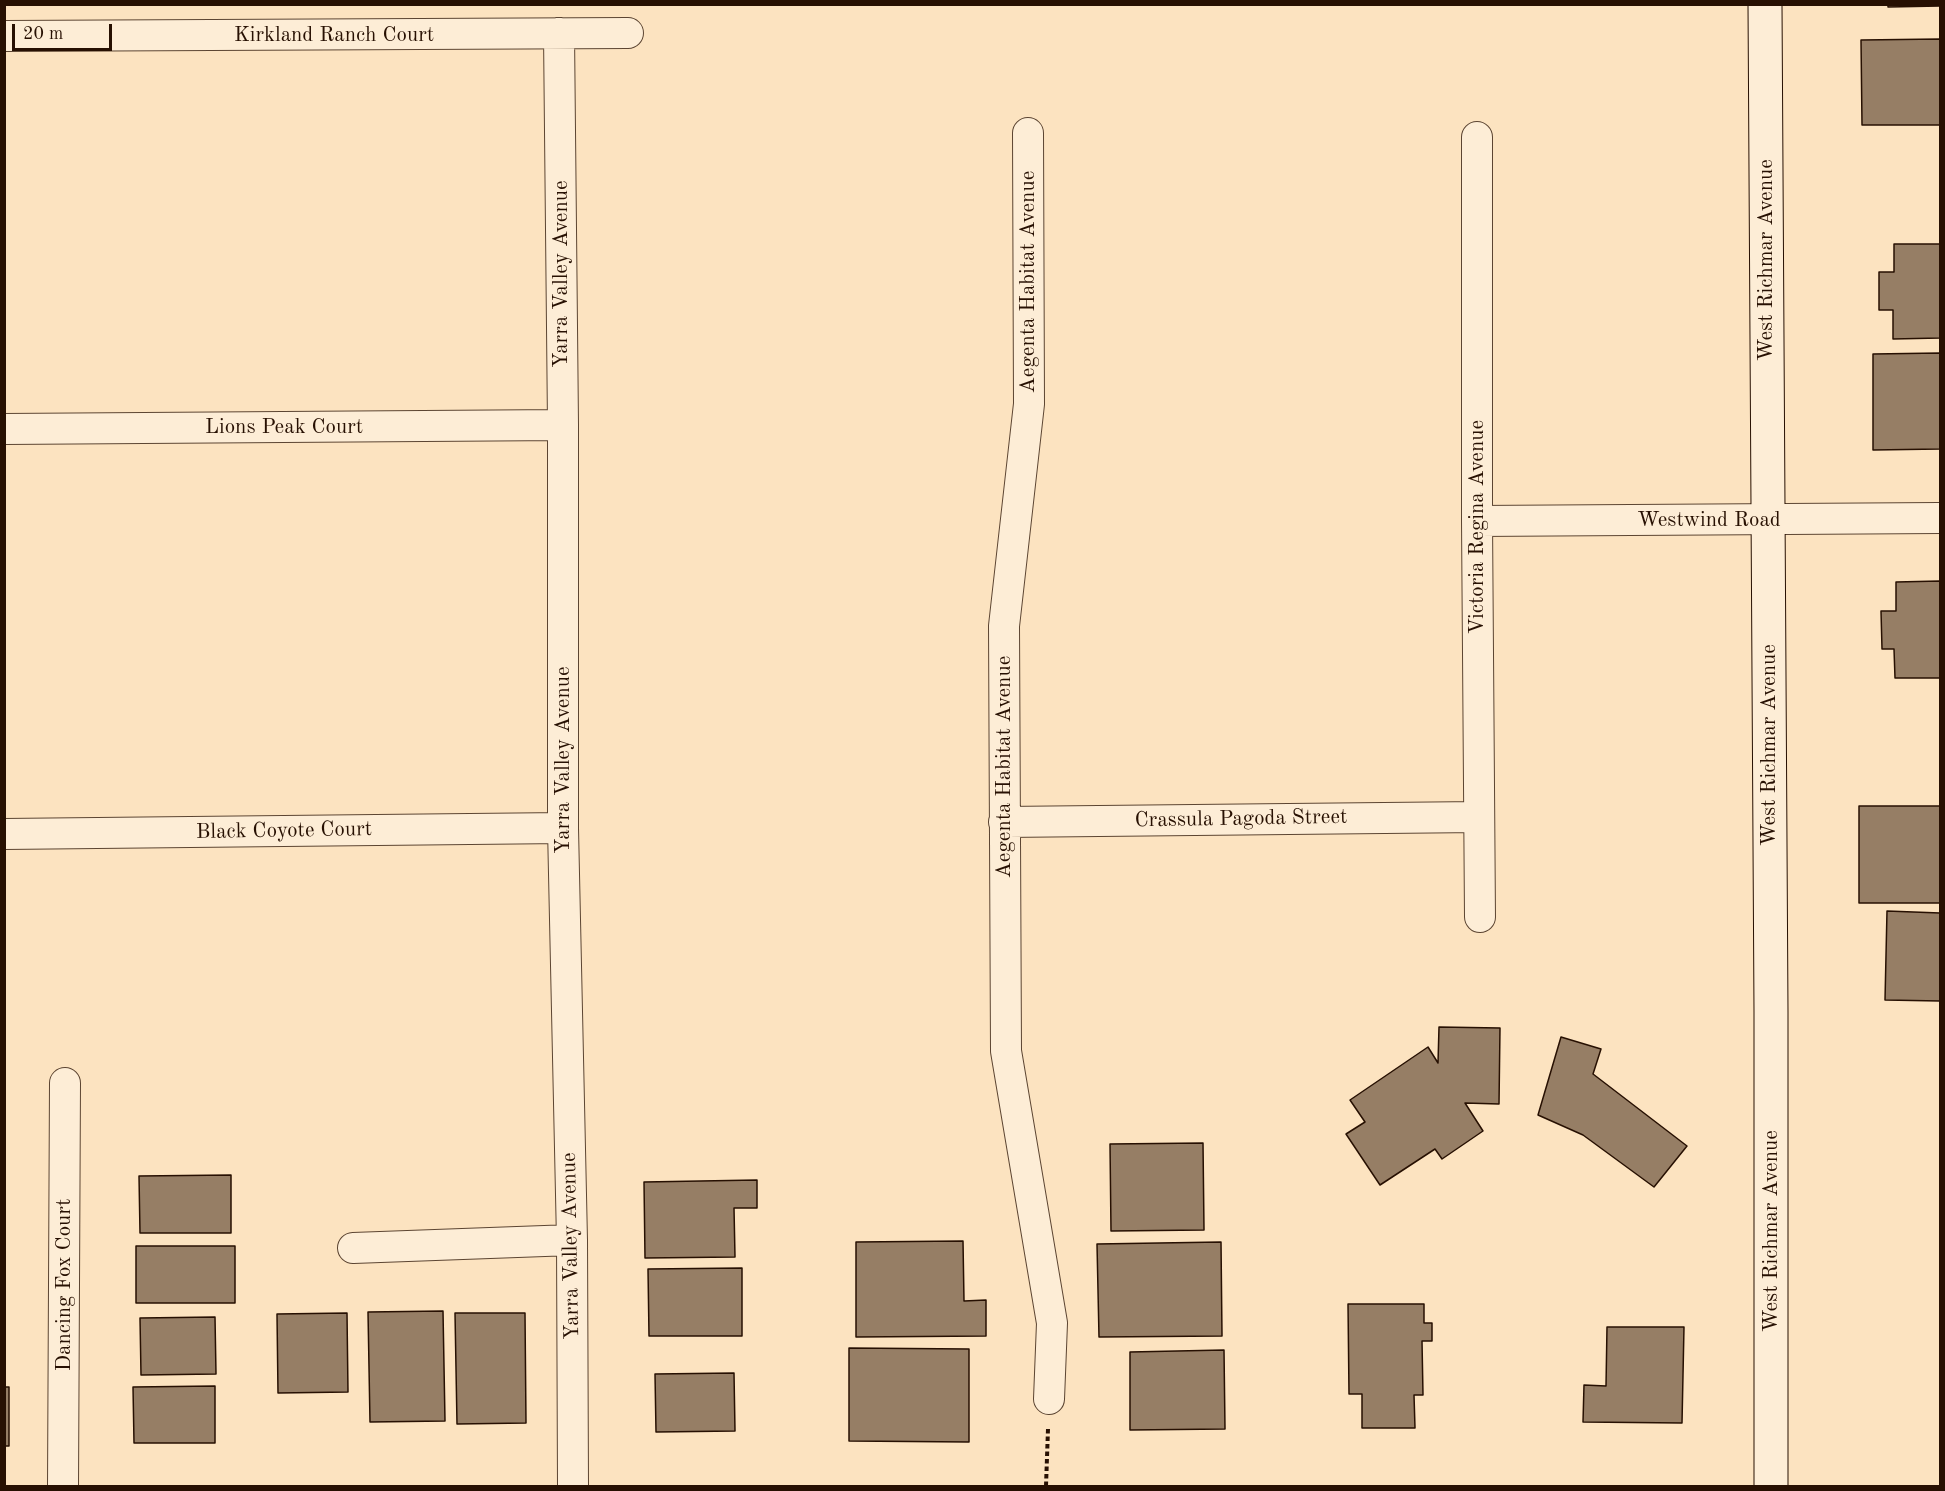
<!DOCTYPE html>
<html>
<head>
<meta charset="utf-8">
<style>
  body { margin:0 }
  #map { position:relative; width:1945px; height:1491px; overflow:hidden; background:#fce3c0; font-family:"Old Standard TT",serif }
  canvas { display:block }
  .frame { position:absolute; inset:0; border:6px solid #271002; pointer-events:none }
  .scale { position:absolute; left:12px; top:24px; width:100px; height:27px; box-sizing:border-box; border:3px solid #271002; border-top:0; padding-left:8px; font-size:18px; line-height:21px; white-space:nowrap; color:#271002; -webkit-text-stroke:4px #fdedd6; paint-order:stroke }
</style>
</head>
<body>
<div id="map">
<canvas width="1945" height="1491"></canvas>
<div class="frame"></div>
<div class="scale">20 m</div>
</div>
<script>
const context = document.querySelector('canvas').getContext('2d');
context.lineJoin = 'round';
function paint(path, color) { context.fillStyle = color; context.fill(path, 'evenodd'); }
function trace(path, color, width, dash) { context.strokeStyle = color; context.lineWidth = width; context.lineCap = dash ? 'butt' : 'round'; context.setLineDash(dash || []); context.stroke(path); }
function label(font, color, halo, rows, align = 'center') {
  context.font = font + ' "Old Standard TT",serif'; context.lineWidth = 4.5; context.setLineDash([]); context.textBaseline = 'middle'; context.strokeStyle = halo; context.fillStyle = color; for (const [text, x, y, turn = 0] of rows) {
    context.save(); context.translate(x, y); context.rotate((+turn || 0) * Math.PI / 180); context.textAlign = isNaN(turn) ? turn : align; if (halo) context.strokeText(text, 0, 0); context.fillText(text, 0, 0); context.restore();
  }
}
const building = new Path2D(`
  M1888 4H1940V6L1888 7Z
  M1940 39V125H1862L1861 40Z
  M1894 244H1940V338L1893 339V310H1879V272H1894Z
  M1940 353V449L1873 450V354Z
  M1940 581V678H1895L1894 649H1882L1881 611H1896V582Z
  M1859 806H1940V903H1859Z
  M1887 911 1940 913V1001L1885 1000Z
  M1439 1027 1500 1028 1499 1104 1465 1103 1483 1131 1442 1159 1435 1149 1380 1185 1346 1134 1365 1122 1350 1100 1428 1047 1438 1063Z
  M1561 1037 1601 1049 1593 1074 1687 1146 1654 1187 1583 1135 1538 1115Z
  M1203 1143 1204 1230 1111 1231 1110 1144Z
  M231 1175V1233H140L139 1176Z
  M757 1180V1208H734L735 1257 645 1258 644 1182Z
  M963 1241 964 1301 986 1300V1336L856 1337V1242Z
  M1221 1242 1222 1336 1099 1337 1097 1244Z
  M136 1246H235V1303H136Z
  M742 1268V1336H649L648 1269Z
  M1348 1304H1424V1323H1432V1341H1422L1423 1395H1414L1415 1428H1362V1394H1349Z
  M443 1311 445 1421 370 1422 368 1312Z
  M347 1313 348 1392 278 1393 277 1314Z
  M455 1313H525L526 1423 457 1424Z
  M215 1317 216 1374 141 1375 140 1318Z
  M1607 1327H1684L1682 1423 1583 1422 1584 1385 1606 1386Z
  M849 1348 969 1349V1442L849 1441Z
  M1224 1350 1225 1429 1130 1430V1352Z
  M734 1373 735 1431 656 1432 655 1374Z
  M215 1386V1443H134L133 1387Z
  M4 1387H9V1446H4Z`);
paint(building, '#967e65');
trace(building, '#271002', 1.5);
const street = new Path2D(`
  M559 33 563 425V828L572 1240 573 1486
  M4 36 628 33
  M1028 133 1029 404 1004 626 1006 1051 1052 1323 1049 1399
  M1477 137V521L1480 917
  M4 429 563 425
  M1477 521 1940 518
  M1004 822 1479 817
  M4 834 563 828
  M353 1248 572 1240
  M63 1486 65 1083`);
const secondary = new Path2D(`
  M1765 4 1771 1012V1486`);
trace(street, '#5c4532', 32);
trace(secondary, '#271002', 35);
trace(new Path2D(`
  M1046 1486 1048 1429`), '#271002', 4, [4.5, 3]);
trace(street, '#fdedd6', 30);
trace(secondary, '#fdedd6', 33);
label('21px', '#271002', '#fdedd6', [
  ["Kirkland Ranch Court",334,35],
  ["West Richmar Avenue",1766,260,-90],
  ["Yarra Valley Avenue",561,274,-90],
  ["Aegenta Habitat Avenue",1028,282,-90],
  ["Lions Peak Court",284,427],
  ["Westwind Road",1709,520],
  ["Victoria Regina Avenue",1477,527,-90],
  ["West Richmar Avenue",1769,745,-90],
  ["Yarra Valley Avenue",563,760,-90],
  ["Aegenta Habitat Avenue",1004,767,-90],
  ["Crassula Pagoda Street",1241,819,-1],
  ["Black Coyote Court",284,831,-1],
  ["West Richmar Avenue",1771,1231,-90],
  ["Yarra Valley Avenue",571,1246,-91],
  ["Dancing Fox Court",64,1285,-90]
]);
</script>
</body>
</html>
